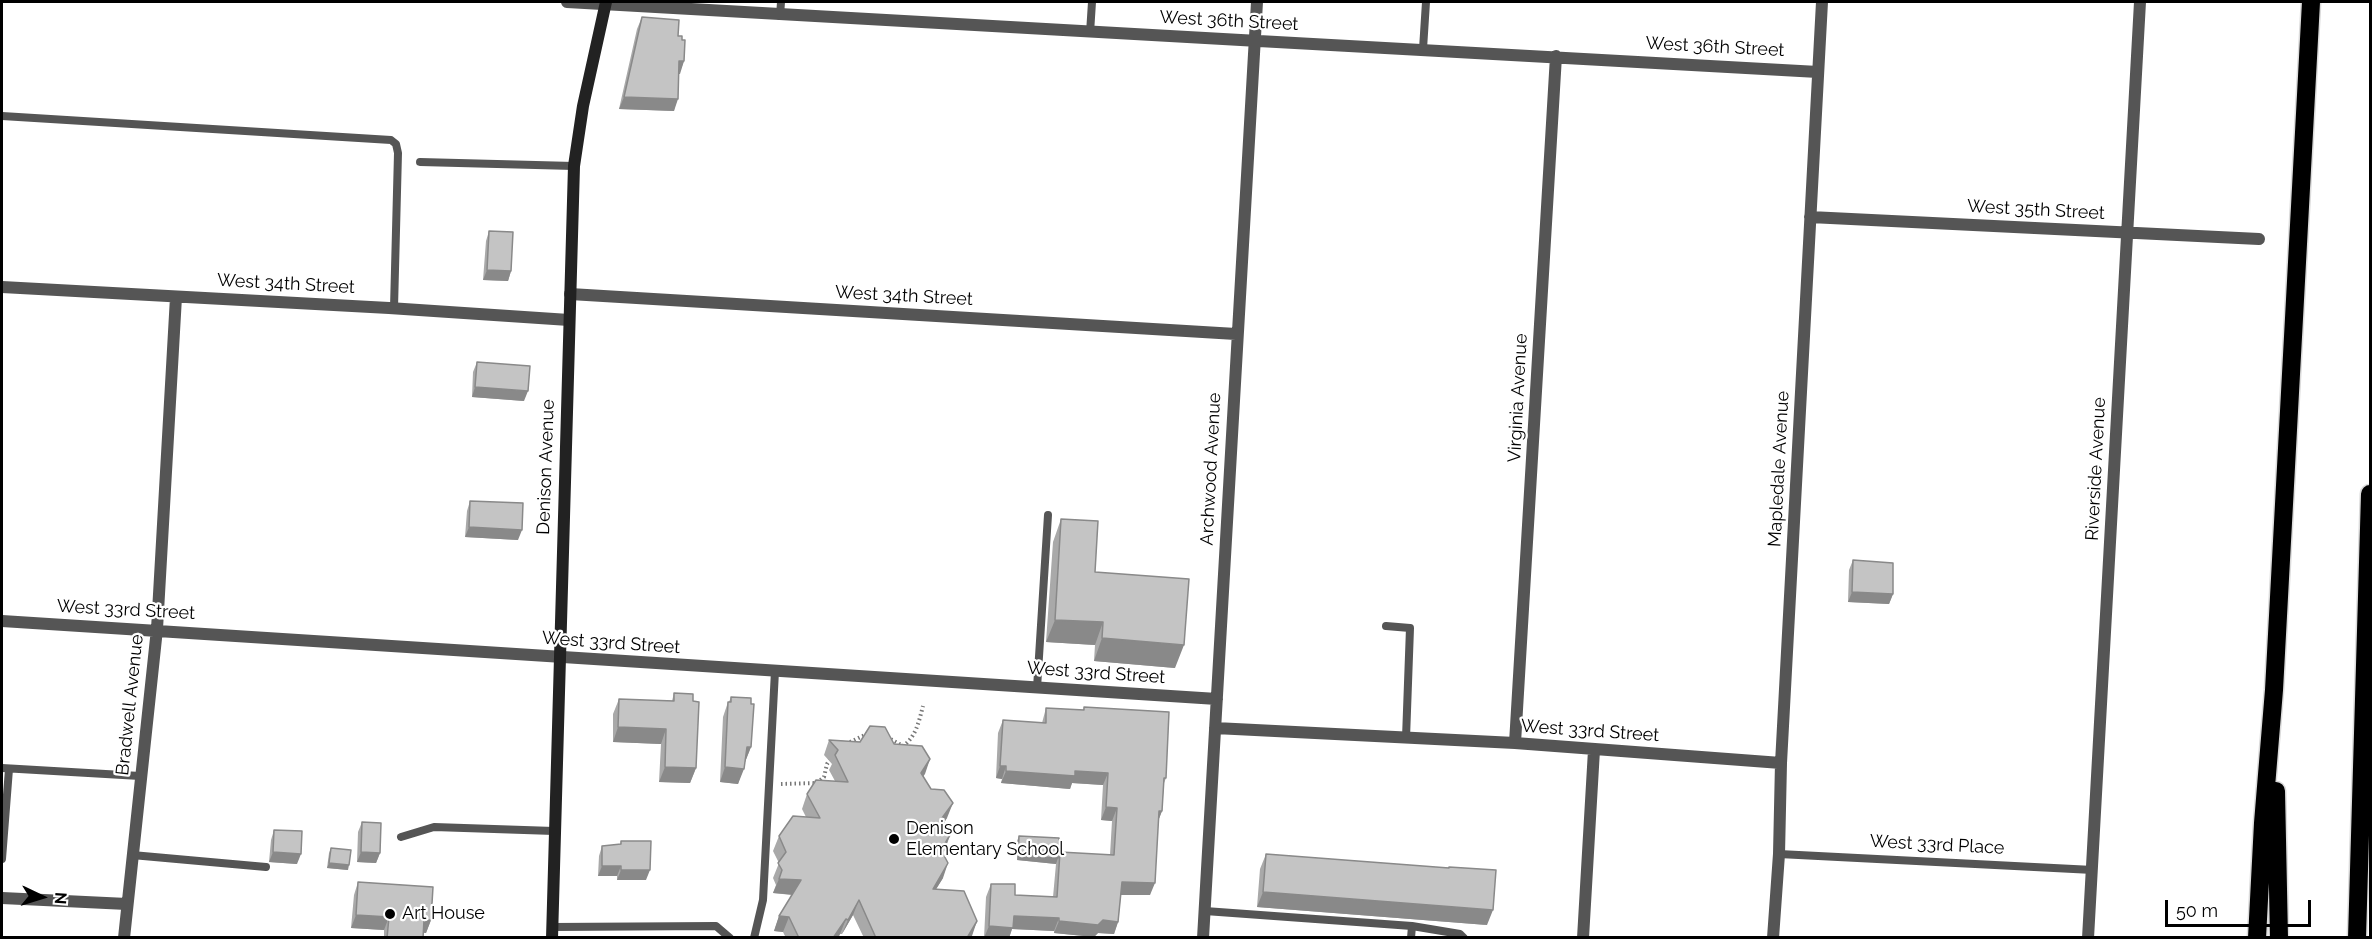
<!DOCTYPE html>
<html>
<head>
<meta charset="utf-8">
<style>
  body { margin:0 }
  #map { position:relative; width:2372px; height:939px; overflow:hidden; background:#fff; font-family:Raleway,sans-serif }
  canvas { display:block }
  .frame { position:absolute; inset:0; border:3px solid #000; pointer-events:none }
  .north { position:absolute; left:12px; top:867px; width:60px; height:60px; -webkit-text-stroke:4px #fff; paint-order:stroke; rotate:94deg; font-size:16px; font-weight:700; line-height:24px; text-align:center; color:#000 }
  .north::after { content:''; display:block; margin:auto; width:21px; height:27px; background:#000; clip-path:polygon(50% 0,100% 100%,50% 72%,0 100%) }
  .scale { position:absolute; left:2165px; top:900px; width:146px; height:27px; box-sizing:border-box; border:3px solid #000; border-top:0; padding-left:8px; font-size:18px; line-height:21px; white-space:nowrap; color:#000; -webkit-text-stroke:4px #fff; paint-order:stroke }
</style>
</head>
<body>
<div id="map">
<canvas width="2372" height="939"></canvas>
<div class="frame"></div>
<div class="north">N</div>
<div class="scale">50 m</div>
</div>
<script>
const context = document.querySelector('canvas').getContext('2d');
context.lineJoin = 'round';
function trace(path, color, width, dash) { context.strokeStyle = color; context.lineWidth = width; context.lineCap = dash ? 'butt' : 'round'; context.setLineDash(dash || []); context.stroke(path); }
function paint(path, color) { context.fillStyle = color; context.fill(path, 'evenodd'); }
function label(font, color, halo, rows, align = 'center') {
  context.font = font + ' Raleway,sans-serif'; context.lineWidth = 4.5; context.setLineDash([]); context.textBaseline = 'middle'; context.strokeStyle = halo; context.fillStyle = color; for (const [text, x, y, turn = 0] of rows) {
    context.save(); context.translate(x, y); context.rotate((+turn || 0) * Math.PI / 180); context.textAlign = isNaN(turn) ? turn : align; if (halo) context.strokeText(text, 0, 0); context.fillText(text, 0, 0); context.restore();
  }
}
const highway = new Path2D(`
  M2276 791 2279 938
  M2257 938 2263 823 2274 690 2311 2
  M2357 938 2370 494`);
trace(highway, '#dbdbdb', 21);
trace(new Path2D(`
  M887 737 903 746C916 737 919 721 923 706
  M846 744 869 733
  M781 784 817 783 824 777 827 764 832 757`), '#777', 4, [1.5, 3]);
trace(new Path2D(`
  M780 16 781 2
  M1090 33 1092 2
  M1423 49 1426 2
  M2 116 391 140 396 144 398 153 394 308
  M420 162 574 166
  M1386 626 1410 628 1406 738
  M1037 688 1048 515
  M2 768 140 776
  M401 837 434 827 554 831
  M1779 854 2093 870
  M132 855 266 867
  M2 859 9 769
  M1205 911 1412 926 1460 934 1464 938
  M552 927 716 926 730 938
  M754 938 763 900 775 671
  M1411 938 1412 926`), '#555', 8);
trace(new Path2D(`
  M567 2C984 28 1401 47 1818 72
  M1810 217 2259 239
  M2 287 389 308 569 320
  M570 294 1236 334
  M2 621 1217 699
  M1215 728 1515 743 1781 763
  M1515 743 1556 56
  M2 898 127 904
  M124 938 157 629 176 297
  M1203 938 1257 2
  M1583 938 1594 750
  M1773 938 1779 854 1781 763 1822 2
  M2088 938 2140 2`), '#555', 12);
trace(new Path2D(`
  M552 938 574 166 583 106 606 2`), '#222', 12);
trace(highway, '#000', 18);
paint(new Path2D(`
  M642 17 678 36 682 40 684 61 679 74 674 111 619 109 637 29Z
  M489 231 511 271 508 281 483 280 486 241Z
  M477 362 524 401 472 397 473 372Z
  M470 501 518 540 465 537 467 511Z
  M1061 519 1095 572 1175 668 1094 661 1095 645 1046 642 1053 542Z
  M1853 560 1893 594 1889 604 1848 602 1849 570Z
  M674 693 696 768 690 783 659 782 661 744 613 742V714L619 699 672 701Z
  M731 697 751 704V747L745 762 738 784 720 782 723 717 728 702H729Z
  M1084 707 1166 778 1164 783 1162 811 1158 821 1150 895H1121L1118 922 1114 934 1098 933 1094 937 1054 933V931L1012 929 1009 938H984L986 897 991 884 1015 895 1053 897 1056 864 1017 860V841L1019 836 1058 858 1060 852 1110 855 1112 821 1101 820 1103 785 1072 783 1070 789 1001 783 1002 779 996 778 998 733 1003 720 1042 723 1046 708 1083 710Z
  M829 740 894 744 930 759 923 776 947 818 944 823 945 850 943 853V878L936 889 977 921 970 938H864L853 915 842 934H840L838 938H786L783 932 774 931 779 916 792 895 773 893 776 885 773 878 779 863 773 851 779 836 806 817 802 809 807 794 835 781 829 770 832 764 824 755Z
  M362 822 380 853 376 863 357 862 358 832Z
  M274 830 297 864 269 862 271 840Z
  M621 841 646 880H617V876H598L599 856 602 846 620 845Z
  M331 848 348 870 327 868 329 853Z
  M1266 854 1487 925 1257 907 1260 869Z
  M358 882 431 920 426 933H424L423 938H384V930L351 928 354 895Z`), '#a9a9a9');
paint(new Path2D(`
  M679 61H684L680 74H675Z
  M624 97 678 99 674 111 619 109Z
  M487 270 511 271 508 281 483 280Z
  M475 387 528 391 524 401 472 397Z
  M469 527 522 530 518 540 465 537Z
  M1852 592 1893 594 1889 604 1848 602Z
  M1055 620 1103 622 1095 645 1046 642Z
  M1102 638 1184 645 1175 668 1094 661Z
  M618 727 666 729 661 744 613 742Z
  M747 747H751L745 762H741Z
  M930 759 925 774 915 788 921 773Z
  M1000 766H1006L1002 779 996 778Z
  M665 767 696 768 690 783 659 782Z
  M725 767 744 769 738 784 720 782Z
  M1006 771H1075L1108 773 1103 785 1072 783 1070 789 1001 783Z
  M953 803 947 818 936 833 942 818Z
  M1106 807 1117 808 1112 821 1101 820Z
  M1159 811H1162L1157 824Z
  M950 835 945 850 936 865 941 850Z
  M273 852 301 854 297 864 269 862Z
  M361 852 380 853 376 863 357 862Z
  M1018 855 1058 858 1056 864 1017 860Z
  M329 863 349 865 348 870 327 868Z
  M948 863 943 878 927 904 933 889Z
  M602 866H621L617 876H598Z
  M621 870H650L646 880H617Z
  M779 879 801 880 796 895 773 893Z
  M1122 882 1155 883 1150 895H1117Z
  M1263 892 1493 910 1487 925 1257 907Z
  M859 900 853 915 842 934 848 920Z
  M356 915 389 917 384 930 351 928Z
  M779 916 789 917 783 932 774 931Z
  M1014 916 1059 918 1054 931 1012 929 1009 938H984L989 926Z
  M846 919 840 934 838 938H833Z
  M424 920H431L426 933 420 932Z
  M1103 920 1118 922 1114 934 1098 933 1094 937 1054 933 1059 921Z
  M977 921 972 936 970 938H967Z`), '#898989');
const building = new Path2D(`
  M642 17 679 20 678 36H682V40H685L684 61H679L678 99 624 97Z
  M489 231 513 232 511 271 487 270Z
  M477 362 530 366 528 391 475 387Z
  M470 501 523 503 522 530 469 527Z
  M1061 519 1098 521 1095 572 1189 579 1184 645 1102 638 1103 622 1055 620Z
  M1853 560 1893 563V594L1852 592Z
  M674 693 693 694V701L699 702 696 768 665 767 666 729 618 727 619 699 674 701Z
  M731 697 751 698V704H754L751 747H747L744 769 725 767 728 702H731Z
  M1084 707 1169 712 1166 778H1164L1162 811H1159L1155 883 1122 882 1118 922 1103 920 1098 925 1059 921V918L1014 916 1013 928 989 926 991 884H1015V895L1057 897 1060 852 1114 855 1117 808 1106 807 1108 773 1075 771V776L1006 771V766H1000L1003 720 1046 723V708L1084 710Z
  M870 726 885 727 894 744 922 746 930 759 921 773 931 789 944 790 953 803 942 818 950 835 941 850 948 863 933 889 964 891 977 921 967 938H876L859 900 848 920 846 919 833 938H799L789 917 779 916 801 880 779 879 782 870 778 863 786 852 779 836 793 816 820 818 807 794 816 780 848 782 835 755 838 750 829 740 860 742Z
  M362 822 381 823 380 853 361 852Z
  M274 830 302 831 301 854 273 852Z
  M1019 836 1059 838 1058 858 1018 855Z
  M621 841H651L650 870H621V866H602V846L621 844Z
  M331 848 351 850 349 865 329 863Z
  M1266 854 1449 868V867L1496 870 1493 910 1263 892Z
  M358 882 433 887 431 920H424L423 938H387L389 917 356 915Z`);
paint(building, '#c4c4c4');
trace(building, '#898989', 1.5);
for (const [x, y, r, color] of [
  [894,839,6,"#000"],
  [390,914,6,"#000"]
]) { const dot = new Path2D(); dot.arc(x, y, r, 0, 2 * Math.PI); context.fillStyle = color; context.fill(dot); trace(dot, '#fff', 2); }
label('18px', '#000', '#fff', [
  ["West 36th Street",1229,21,3],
  ["West 36th Street",1715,47,3],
  ["West 35th Street",2036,210,3],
  ["West 34th Street",286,284,3],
  ["West 34th Street",904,296,3],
  ["Virginia Avenue",1518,398,-87],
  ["Denison Avenue",546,467,-88],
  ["Archwood Avenue",1211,469,-87],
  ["Mapledale Avenue",1779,469,-87],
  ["Riverside Avenue",2096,469,-87],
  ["West 33rd Street",126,610,3],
  ["West 33rd Street",611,643,4],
  ["West 33rd Street",1096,673,4],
  ["Bradwell Avenue",130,705,-84],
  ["West 33rd Street",1590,731,4],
  ["West 33rd Place",1937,845,3]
]);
label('18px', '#000', '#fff', [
  ["Denison",906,829],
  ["Elementary School",906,850],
  ["Art House",402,914]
], 'left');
</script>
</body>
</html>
